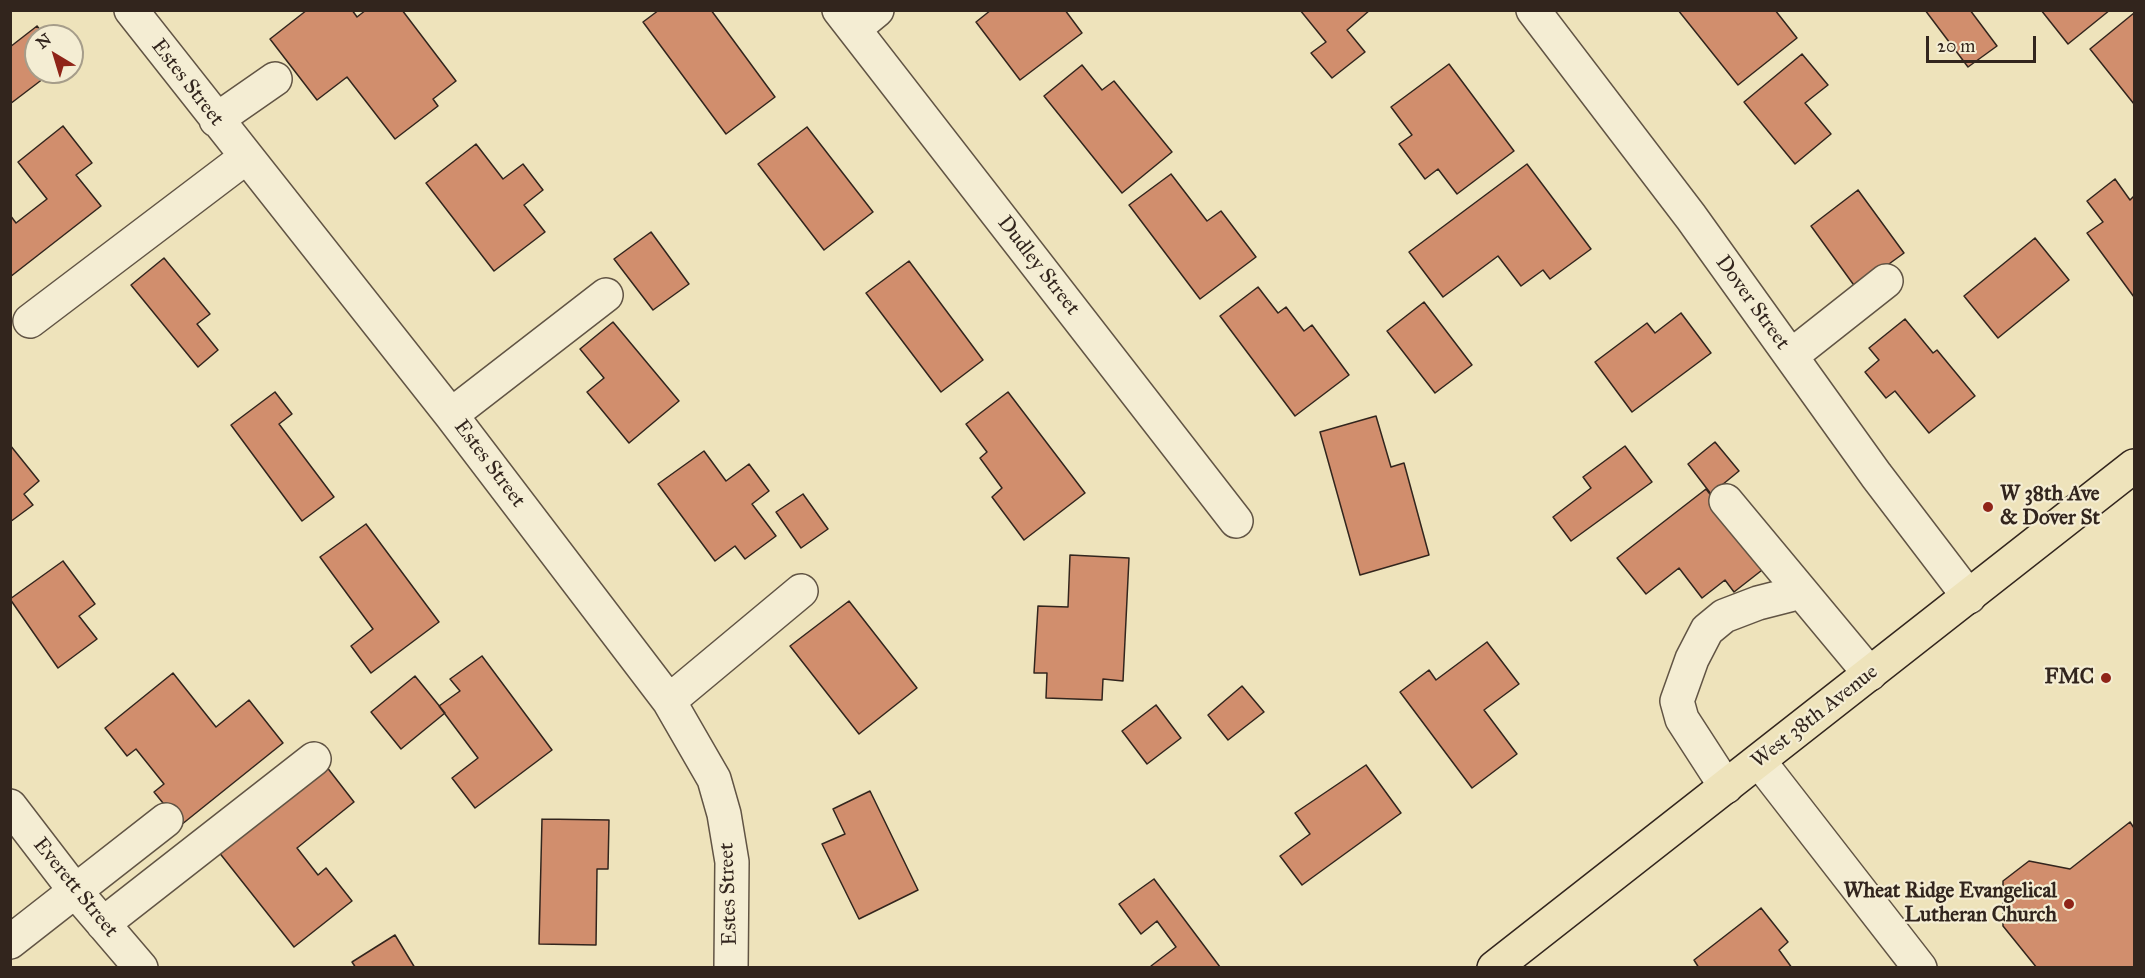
<!DOCTYPE html>
<html>
<head>
<meta charset="utf-8">
<style>
	body { margin:0 }
	#map { position:relative; width:2145px; height:978px; overflow:hidden; background:#eee3bb; font-family:"IM FELL Great Primer",serif }
	canvas { display:block }
	.frame { position:absolute; inset:0; border:12px solid #32251d; pointer-events:none }
	.north { position:absolute; left:24px; top:24px; width:60px; height:60px; box-sizing:border-box; background:#f4edd3; border:2px solid #a69d8a; border-radius:50%; rotate:322deg; font-size:16px; font-weight:700; line-height:24px; text-align:center; color:#32251d }
	.north::after { content:''; display:block; margin:auto; width:21px; height:27px; background:#8f2418; clip-path:polygon(50% 0,100% 100%,50% 72%,0 100%) }
	.scale { position:absolute; left:1926px; top:36px; width:110px; height:27px; box-sizing:border-box; border:3px solid #32251d; border-top:0; padding-left:8px; font-size:18px; line-height:21px; white-space:nowrap; color:#32251d; -webkit-text-stroke:4px #f4edd3; paint-order:stroke }
</style>
</head>
<body>
<div id="map">
<canvas width="2145" height="978"></canvas>
<div class="frame"></div>
<div class="north">N</div>
<div class="scale">20 m</div>
</div>
<script>
const c = document.querySelector('canvas').getContext('2d');
c.lineJoin = 'round';
function fill(path, color) { c.fillStyle = color; c.fill(path, 'evenodd'); }
const shape = rows => new Path2D(rows.map(r => 'M' + r).join(''));
function stroke(path, color, width, dash) { c.strokeStyle = color; c.lineWidth = width; c.lineCap = dash ? 'butt' : 'round'; c.setLineDash(dash || []); c.stroke(path); }
function drawText(font, color, halo, rows, align = 'center') {
  c.font = font + ' "IM FELL Great Primer",serif'; c.lineWidth = 4.5; c.setLineDash([]); c.textBaseline = 'middle'; c.strokeStyle = halo; c.fillStyle = color; for (const [text, x, y, turn = 0] of rows) {
    c.save(); c.translate(x, y); c.rotate((+turn || 0) * Math.PI / 180); c.textAlign = isNaN(turn) ? turn : align; if (halo) c.strokeText(text, 0, 0); c.fillText(text, 0, 0); c.restore();
  }
}
const building = shape([
	[307,10,352,10,357,17,366,10,402,10,456,81,433,99,438,106,395,139,347,77,317,100,270,39,307,10],
	[659,10,711,10,775,97,726,134,643,22,659,10],
	[991,10,1065,10,1082,33,1020,80,976,22,991,10],
	[1300,10,1370,10,1347,30,1365,52,1332,78,1311,53,1326,42,1300,10],
	[1678,10,1775,10,1797,38,1738,85,1678,10],
	[1925,10,1970,10,1997,46,1968,67,1925,10],
	[2041,10,2110,10,2068,44,2041,10],
	[2134,13,2134,104,2090,49,2134,13],
	[37,26,45,36,36,36,36,72,52,72,10,104,10,47,37,26],
	[1802,54,1828,85,1805,103,1831,134,1795,164,1744,102,1802,54],
	[1449,64,1514,151,1457,194,1438,169,1425,179,1399,144,1412,135,1391,107,1449,64],
	[1082,65,1102,90,1114,81,1172,152,1122,193,1044,96,1082,65],
	[63,126,92,163,76,175,101,206,10,277,10,215,16,223,47,199,18,162,63,126],
	[807,127,873,212,824,250,758,164,807,127],
	[476,144,503,179,523,164,543,190,524,205,545,232,494,271,426,183,476,144],
	[1527,164,1591,249,1550,279,1543,270,1521,286,1498,256,1443,297,1409,252,1527,164],
	[1171,174,1207,221,1221,211,1256,257,1200,299,1129,205,1171,174],
	[2115,179,2130,200,2134,196,2134,297,2087,233,2103,222,2087,201,2115,179],
	[1858,190,1904,253,1856,288,1811,226,1858,190],
	[651,232,689,284,653,310,614,259,651,232],
	[2035,238,2069,280,1998,338,1964,296,2035,238],
	[164,258,210,314,197,324,218,350,198,367,131,285,164,258],
	[909,261,983,360,941,392,866,293,909,261],
	[1258,287,1278,313,1286,307,1304,331,1312,325,1349,375,1295,416,1220,316,1258,287],
	[1424,302,1472,365,1435,393,1387,331,1424,302],
	[1681,313,1711,353,1632,412,1595,362,1647,323,1655,333,1681,313],
	[1905,319,1933,353,1937,350,1975,396,1929,433,1895,391,1886,398,1865,372,1879,360,1869,348,1905,319],
	[613,322,679,401,629,443,587,392,604,378,580,349,613,322],
	[275,392,292,414,279,424,334,497,302,521,231,425,275,392],
	[1008,392,1085,493,1024,540,992,497,1002,488,980,458,987,452,966,424,1008,392],
	[1376,416,1391,467,1404,463,1429,555,1360,575,1320,432,1376,416],
	[1715,442,1739,471,1711,494,1688,464,1715,442],
	[10,445,39,481,24,494,33,505,10,522,10,445],
	[1625,446,1652,482,1571,541,1553,517,1591,488,1583,477,1625,446],
	[704,451,726,481,749,464,769,491,752,504,776,536,745,559,735,546,715,561,658,484,704,451],
	[1706,489,1766,567,1734,592,1725,580,1702,598,1679,568,1646,594,1617,558,1706,489],
	[803,494,828,529,801,548,776,512,803,494],
	[366,524,439,622,371,673,351,646,373,629,320,557,366,524],
	[1070,555,1129,558,1123,681,1103,679,1102,700,1046,698,1047,673,1034,673,1038,606,1068,607,1070,555],
	[63,561,95,604,79,616,97,639,58,668,10,599,63,561],
	[849,601,917,688,859,734,790,646,849,601],
	[1487,642,1519,684,1484,710,1517,754,1472,788,1400,692,1429,670,1436,680,1487,642],
	[482,656,552,750,475,808,452,778,478,758,439,706,460,691,450,679,482,656],
	[173,673,216,727,249,700,283,743,181,825,154,792,164,784,136,749,127,756,105,728,173,673],
	[415,676,445,713,401,749,371,712,415,676],
	[1242,686,1264,712,1228,740,1208,715,1242,686],
	[1156,705,1181,738,1147,764,1122,731,1156,705],
	[1366,765,1401,813,1302,885,1280,856,1310,834,1295,813,1366,765],
	[326,766,354,802,297,848,318,875,326,868,352,901,294,947,218,851,326,766],
	[870,791,918,890,859,919,822,844,845,834,833,809,870,791],
	[542,819,609,820,608,869,597,869,596,945,539,944,542,819],
	[2130,822,2134,828,2134,968,2037,968,2003,926,2003,881,2029,861,2070,869,2130,822],
	[1154,879,1220,967,1152,968,1151,966,1176,947,1157,921,1141,934,1119,904,1154,879],
	[1761,908,1788,942,1779,950,1792,968,1699,968,1694,960,1761,908],
	[395,935,415,968,356,968,352,962,395,935]
]);
const minor = shape([
	[131,10,451,415,669,701,714,779,724,814,732,862,731,968],
	[839,10,1236,521],
	[1533,10,1691,217,1876,475,1969,597],
	[854,29,877,10],
	[216,120,275,79],
	[30,321,245,158],
	[1791,356,1886,281],
	[451,415,606,295],
	[1726,501,1870,674],
	[669,701,801,591],
	[1759,761,1920,968],
	[1726,787,1682,719,1677,701,1692,659,1707,630,1724,616,1758,603,1801,592],
	[10,806,76,892,141,968],
	[103,924,314,759],
	[10,942,166,820]
]);
const major = shape([
	[1494,968,2134,466]
]);
const markers = [
	[1988,507,6,"#8f2418"],
	[2106,678,6,"#8f2418"],
	[2069,904,6,"#8f2418"]
];
const streetNames = [
	["Estes Street",187,83,52],
	["Dudley Street",1038,266,52],
	["Dover Street",1752,303,54],
	["Estes Street",489,464,53],
	["West 38th Avenue",1815,717,-38],
	["Everett Street",75,888,51],
	["Estes Street",729,894,-92]
];
const poiNames = [
	["W 38th Ave",2000,495,"left"],
	["& Dover St",2000,519,"left"],
	["FMC",2094,678],
	["Wheat Ridge Evangelical",2057,892],
	["Lutheran Church",2057,916]
];
fill(building, '#d18e6d');
stroke(building, '#32251d', 1.5);
stroke(minor, '#615444', 36);
stroke(major, '#32251d', 36);
stroke(minor, '#f4edd3', 33);
stroke(major, '#eee3bb', 33);
for (const [x, y, r, color] of markers) { const dot = new Path2D(); dot.arc(x, y, r, 0, 2 * Math.PI); c.fillStyle = color; c.fill(dot); stroke(dot, '#f4edd3', 2); }
drawText('21px', '#32251d', '#f4edd3', streetNames);
drawText('bold 21px', '#32251d', '#f4edd3', poiNames, 'right');
</script>
</body>
</html>
